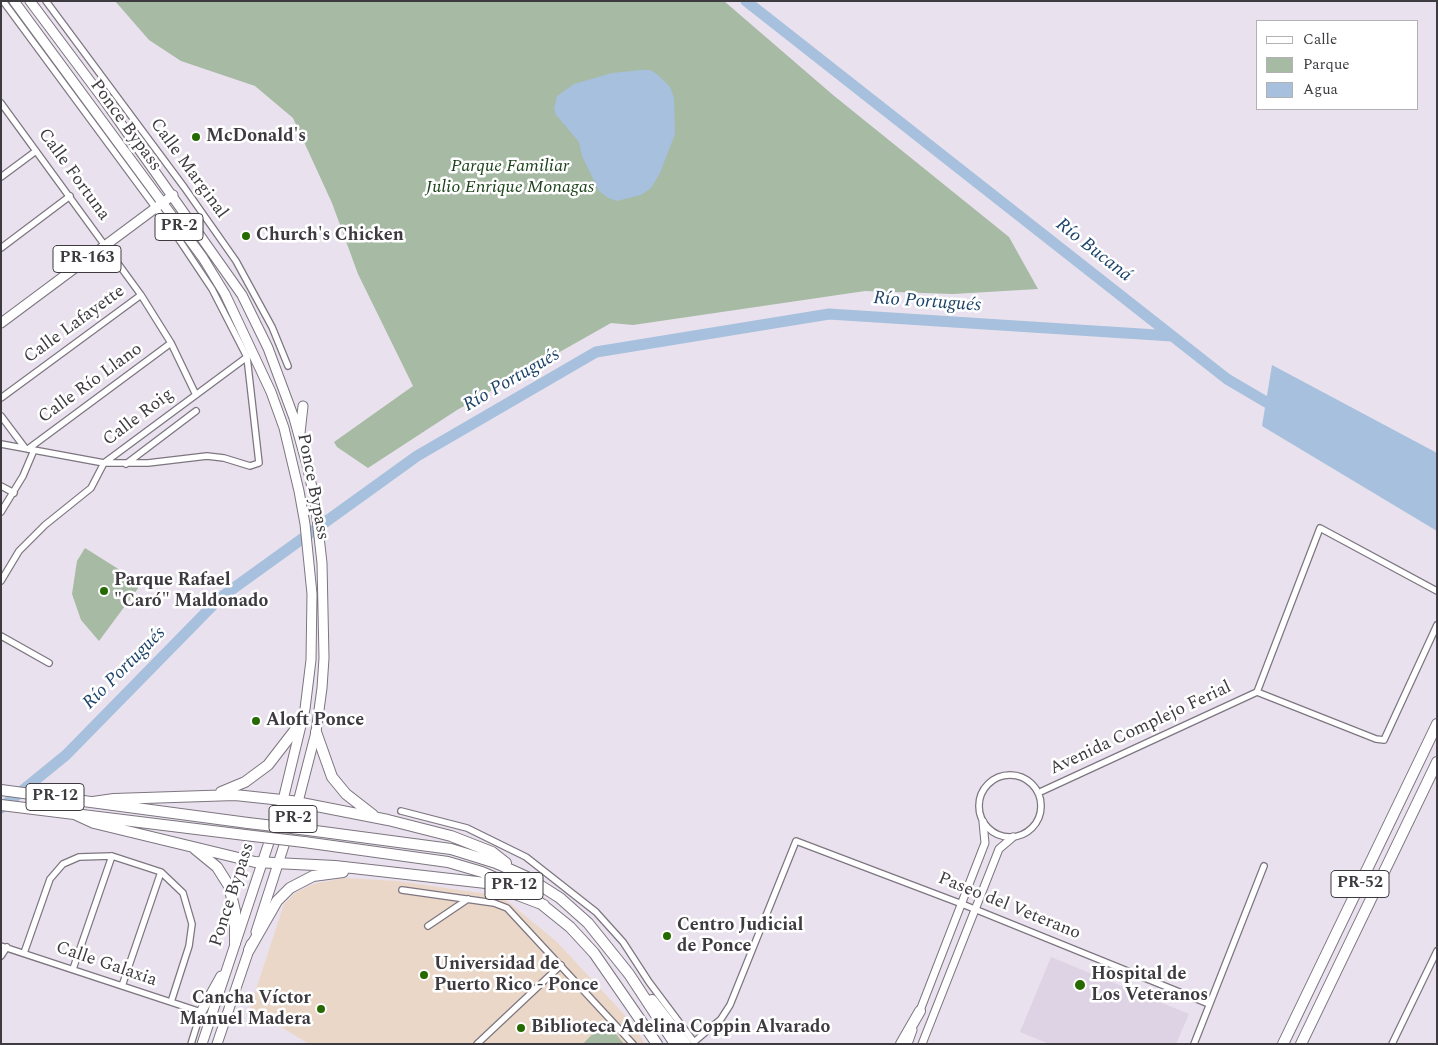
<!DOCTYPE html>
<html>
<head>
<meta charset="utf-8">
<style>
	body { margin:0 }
	#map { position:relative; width:1438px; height:1045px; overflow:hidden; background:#e9e1ed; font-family:Spectral,serif }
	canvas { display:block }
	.frame { position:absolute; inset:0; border:2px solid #3e3b40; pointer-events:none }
	.legend { position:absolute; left:1256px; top:20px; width:162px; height:90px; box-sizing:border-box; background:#fff; border:1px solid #b2b1b3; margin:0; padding:6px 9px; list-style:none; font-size:15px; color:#3e3b40 }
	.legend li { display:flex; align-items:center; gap:10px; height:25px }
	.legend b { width:25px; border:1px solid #b2b1b3 }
</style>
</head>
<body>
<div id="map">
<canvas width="1438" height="1045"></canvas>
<div class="frame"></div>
<ul class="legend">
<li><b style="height:6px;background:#fff"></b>Calle</li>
<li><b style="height:14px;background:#a6baa4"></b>Parque</li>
<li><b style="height:14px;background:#a6c0dd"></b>Agua</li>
</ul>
</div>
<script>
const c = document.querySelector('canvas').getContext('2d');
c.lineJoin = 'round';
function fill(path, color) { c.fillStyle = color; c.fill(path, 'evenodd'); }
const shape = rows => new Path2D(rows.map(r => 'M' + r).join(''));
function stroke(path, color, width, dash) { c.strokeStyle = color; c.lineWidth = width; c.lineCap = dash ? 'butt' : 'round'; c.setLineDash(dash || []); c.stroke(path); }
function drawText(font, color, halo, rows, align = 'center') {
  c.font = font + ' Spectral,serif'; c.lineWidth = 5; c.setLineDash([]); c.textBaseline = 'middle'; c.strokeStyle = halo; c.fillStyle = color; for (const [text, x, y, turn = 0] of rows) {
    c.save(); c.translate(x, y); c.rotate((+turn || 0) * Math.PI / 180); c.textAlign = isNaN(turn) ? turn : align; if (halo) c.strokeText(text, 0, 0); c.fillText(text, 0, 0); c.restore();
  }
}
const built = shape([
	[1051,957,1189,1014,1176,1044,1049,1044,1020,1032]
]);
const education = shape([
	[345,878,397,881,501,896,557,942,633,1024,645,1044,309,1044,250,1008,284,904,295,893,313,884]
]);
const green = shape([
	[115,1,724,1,833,95,1009,237,1038,289,953,294,865,291,633,325,611,323,457,410,368,468,337,447,334,442,413,386,358,274,332,203,293,118,255,86,181,61,149,40],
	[85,548,139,582,139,587,99,641,81,620,72,594,77,561],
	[610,1027,624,1044,583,1044,598,1028]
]);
const water = shape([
	[642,70,651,70,658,75,670,87,674,98,675,134,660,173,651,188,641,195,617,201,608,198,599,191,582,156,579,142,556,115,554,109,557,96,574,84,612,73],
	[1272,365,1437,453,1437,531,1262,426]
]);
const river = shape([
	[746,1,1227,379,1278,409],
	[1,808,66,755,220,598,417,456,596,352,829,314,1172,336]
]);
const minor = shape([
	[46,1,184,187,236,261,272,327,288,366],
	[1,103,141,295,171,343,196,395],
	[1,177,36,151],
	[1,248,70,196],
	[1,398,141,295],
	[1,416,25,448],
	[1,444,104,463,148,463,207,456,224,458,250,466,259,463,247,357,212,289,180,241,3,1],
	[28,449,171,343],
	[126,464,196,411],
	[1,486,14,493],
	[1,512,23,476,34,450],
	[1,581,19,551,45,525,91,488,104,463,247,357],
	[1,636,49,663],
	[1257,692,1320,528,1437,591],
	[1257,692,1376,739,1384,740,1437,625],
	'979 806a31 31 0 1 1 62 0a31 31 0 1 1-62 0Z',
	[1038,793,1257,692],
	[401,811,467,828,526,857,596,912,623,942,649,982,694,1042,721,1019,730,1005,796,841,962,904,1209,1004],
	[402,890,494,903,507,908,633,1044],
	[428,926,468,899],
	[1,946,201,1012,191,1044],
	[24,953,50,879,63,864,79,857,112,856,161,872,183,893,192,924,189,946,171,1002],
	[1,956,7,947],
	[73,969,112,856],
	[122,986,161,872],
	[477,1044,561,965],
	[1194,1044,1264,866],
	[1392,1044,1437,951]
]);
const tertiary = shape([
	[919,1013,985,843,983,822],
	[908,1044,913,1030],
	[922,1044,999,849,1013,837]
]);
const primary = shape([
	[1,323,173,195]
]);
const trunk = shape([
	[14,1,203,258,225,294,271,392,284,428,299,491,305,524,312,594,311,660,305,709,283,800,202,1044],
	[30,1,107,104,242,295,268,348,294,418,307,465,315,501,322,563,324,658,322,688,316,732,298,802,256,932],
	[300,433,303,406],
	[201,1012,221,976],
	[217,1044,251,944]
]);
const motorway = shape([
	[316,732,332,777,346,794,373,815],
	[1,790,248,823],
	[221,792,245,782,268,765,302,721],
	[93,802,114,799,235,795,291,801,388,820,451,836,492,852,506,863],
	[1,805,245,835],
	[70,812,94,823,255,862,335,866,486,883,544,905],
	[308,830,451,849,496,863,527,877,560,898,588,923,629,974,675,1044],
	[304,842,448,862,482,872,519,888],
	[195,849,217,867,229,886,235,911,235,943],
	[539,902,570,927,594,953,657,1044],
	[249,950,277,901,290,888,313,876,343,872],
	[652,1000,686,1044],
	[901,1044,920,1011],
	[1283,1044,1437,724],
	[1301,1044,1437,762]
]);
const motorwayBridge = shape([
	[248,823,308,830],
	[245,835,304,842]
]);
const markers = [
	[196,137,5,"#256900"],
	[246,236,5,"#256900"],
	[104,591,5,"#256900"],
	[256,721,5,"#256900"],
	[667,936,5,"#256900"],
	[424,975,5,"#256900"],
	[1080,985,6,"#256900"],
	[321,1009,5,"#256900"],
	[521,1028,5,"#256900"]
];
const shields = [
	[179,227,48],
	[87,259,68],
	[55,797,58],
	[293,819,48],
	[1360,884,58],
	[514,886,58]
];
const shieldNames = [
	["PR-2",179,227],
	["PR-163",87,259],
	["PR-12",55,797],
	["PR-2",293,819],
	["PR-52",1360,884],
	["PR-12",514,886]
];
const streetNames = [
	["Ponce Bypass",125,126,54],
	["Calle Marginal",188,169,54],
	["Calle Fortuna",73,175,54],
	["Calle Lafayette",75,325,-36],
	["Calle Río Llano",91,384,-36],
	["Calle Roig",139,418,-37],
	["Ponce Bypass",312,487,79],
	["Avenida Complejo Ferial",1141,729,-25],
	["Ponce Bypass",233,895,-72],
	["Paseo del Veterano",1009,907,22],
	["Calle Galaxia",106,965,19]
];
const poiNames = [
	["McDonald's",206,137],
	["Church's Chicken",256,236],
	["Parque Rafael",114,581],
	["\"Caró\" Maldonado",114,602],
	["Aloft Ponce",266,721],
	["Centro Judicial",677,926],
	["de Ponce",677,947],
	["Universidad de",434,965],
	["Puerto Rico - Ponce",434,986],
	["Hospital de",1091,975],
	["Los Veteranos",1091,996],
	["Cancha Víctor",311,999,"right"],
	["Manuel Madera",311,1020,"right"],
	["Biblioteca Adelina Coppin Alvarado",531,1028]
];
const parkNames = [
	["Parque Familiar",510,167],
	["Julio Enrique Monagas",510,188]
];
const waterNames = [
	["Río Bucaná",1093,251,38],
	["Río Portugués",927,303,4],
	["Río Portugués",512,381,-30],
	["Río Portugués",125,669,-45]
];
fill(built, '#ded3e4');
fill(education, '#ead7c7');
fill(green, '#a6baa4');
fill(water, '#a6c0dd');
stroke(river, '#a6c0dd', 11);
stroke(minor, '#7d7680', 8);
stroke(tertiary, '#7d7680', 9);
stroke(primary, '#7d7680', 11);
stroke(trunk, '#7d7680', 11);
stroke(motorway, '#7d7680', 12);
stroke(minor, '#fff', 5.5);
stroke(tertiary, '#fff', 7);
stroke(primary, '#fff', 9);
stroke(trunk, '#fff', 9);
stroke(motorway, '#fff', 10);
stroke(motorwayBridge, '#7d7680', 12, []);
stroke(motorwayBridge, '#fff', 10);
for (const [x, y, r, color] of markers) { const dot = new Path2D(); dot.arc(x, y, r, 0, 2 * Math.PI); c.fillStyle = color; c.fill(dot); stroke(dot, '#fff', 2); }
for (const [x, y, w] of shields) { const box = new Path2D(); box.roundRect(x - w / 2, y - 13.5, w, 27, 4); c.fillStyle = '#fff'; c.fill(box); stroke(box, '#3e3b40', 1); }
drawText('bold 16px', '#3e3b40', null, shieldNames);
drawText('18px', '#3e3b40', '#fff', streetNames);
drawText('bold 18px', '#3e3b40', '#fff', poiNames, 'left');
drawText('italic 18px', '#1c431b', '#fff', parkNames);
drawText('italic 19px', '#1c4369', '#fff', waterNames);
</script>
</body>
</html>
